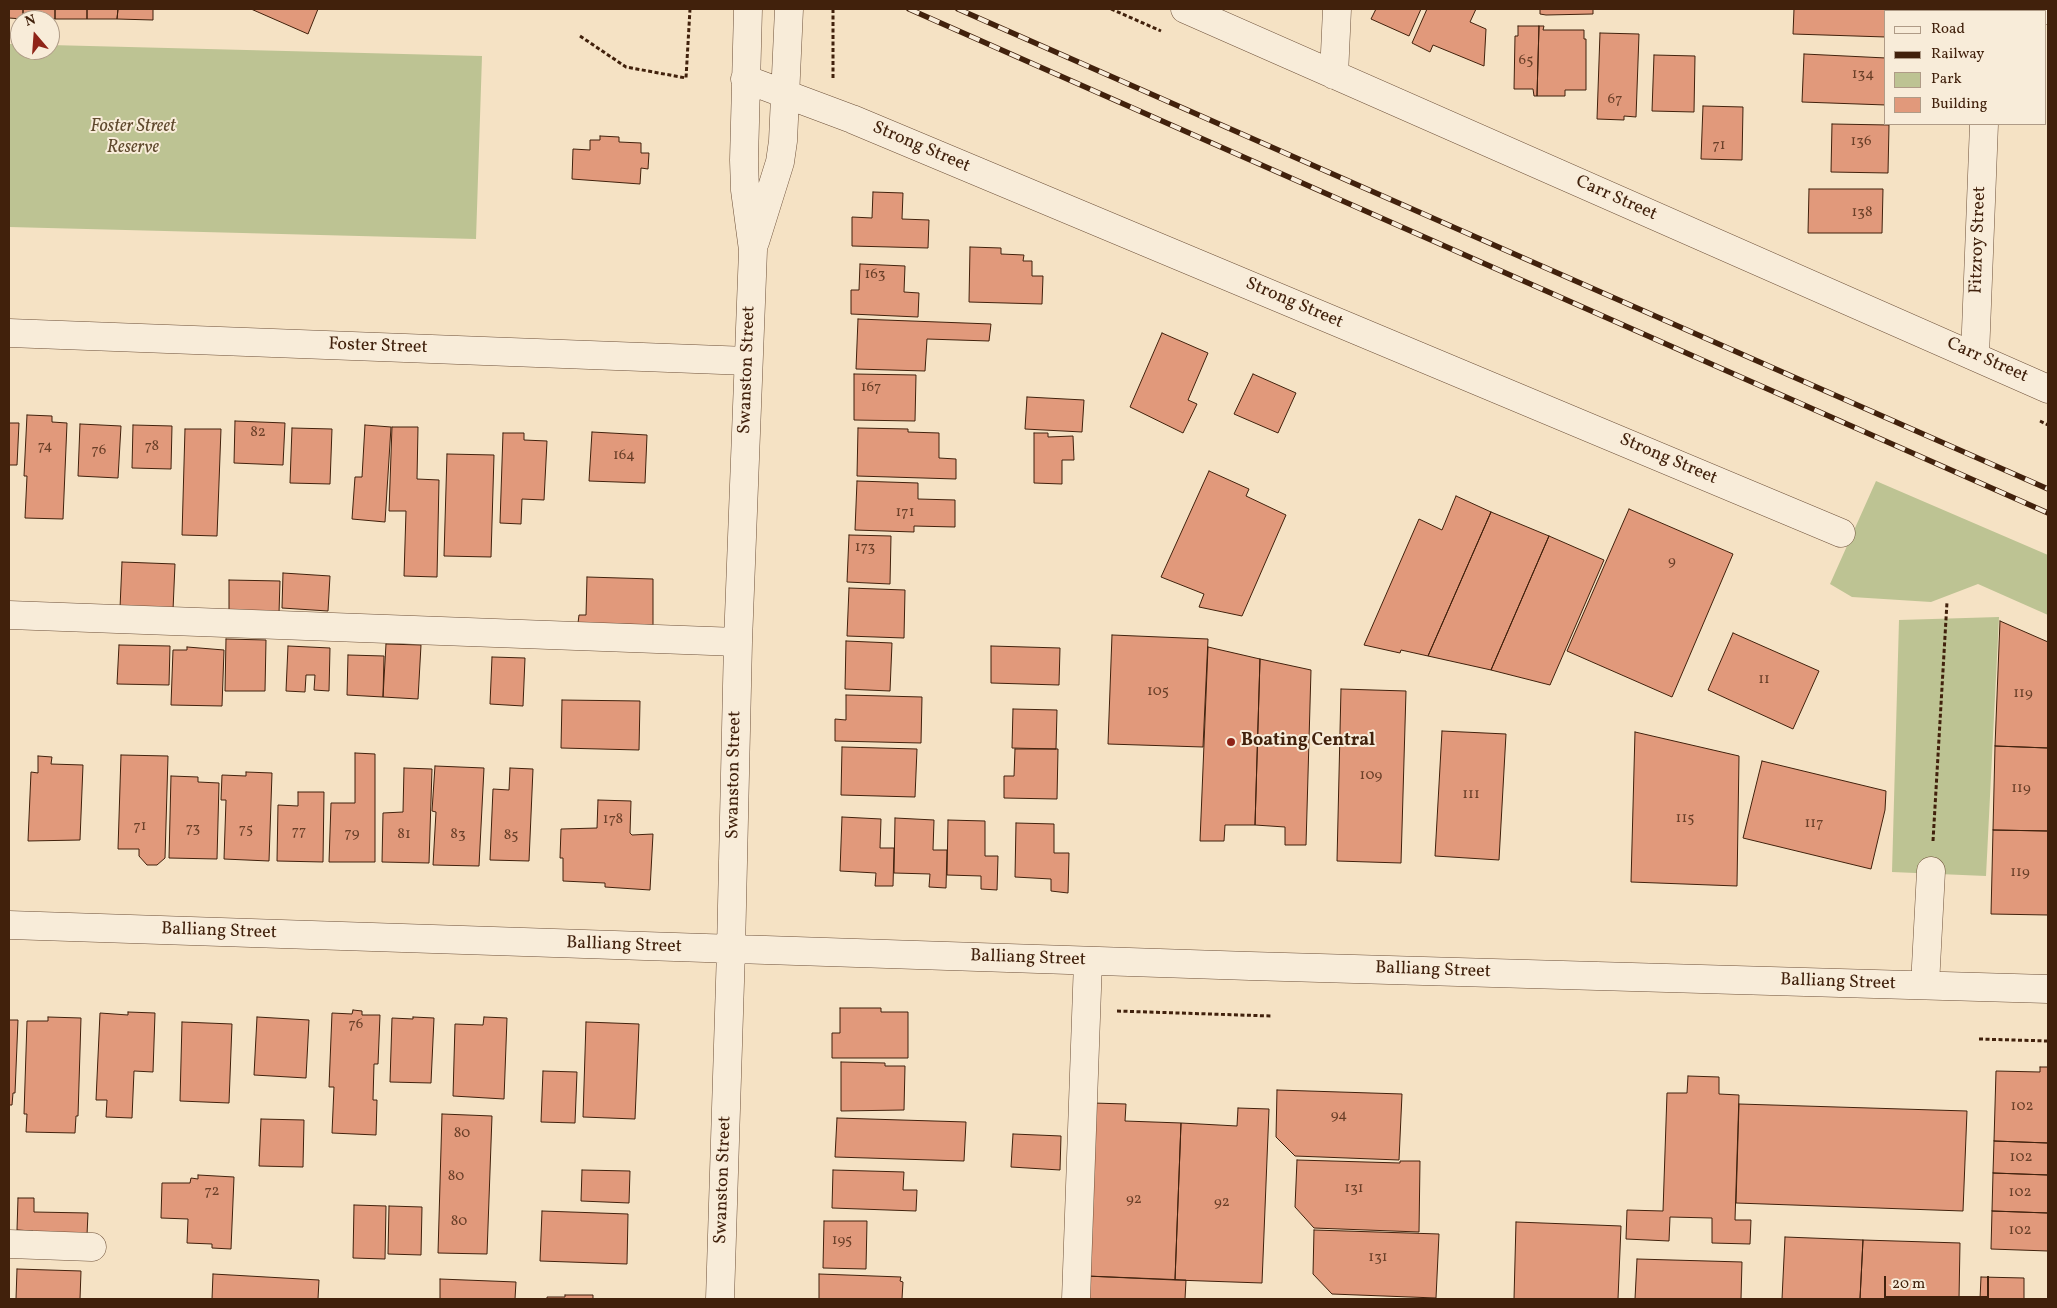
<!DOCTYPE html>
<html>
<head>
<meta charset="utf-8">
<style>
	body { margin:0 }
	#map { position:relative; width:2057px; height:1308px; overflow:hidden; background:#f5e2c4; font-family:Vollkorn,serif }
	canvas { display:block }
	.frame { position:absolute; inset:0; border:10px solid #41210c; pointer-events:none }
	.legend { position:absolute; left:1884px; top:10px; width:162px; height:115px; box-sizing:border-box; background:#f8ecd9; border:1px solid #af9b87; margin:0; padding:6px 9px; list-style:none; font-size:15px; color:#41210c }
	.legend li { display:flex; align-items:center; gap:10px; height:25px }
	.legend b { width:25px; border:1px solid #af9b87 }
	.north { position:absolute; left:10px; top:10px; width:50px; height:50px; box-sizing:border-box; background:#f8ecd9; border:1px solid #af9b87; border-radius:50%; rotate:342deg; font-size:14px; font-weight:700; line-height:20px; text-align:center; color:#41210c }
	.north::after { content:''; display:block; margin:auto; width:18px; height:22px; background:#8f2418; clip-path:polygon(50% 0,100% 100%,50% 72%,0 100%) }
	.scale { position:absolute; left:1884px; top:1276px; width:105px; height:22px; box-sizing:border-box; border:2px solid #41210c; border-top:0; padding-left:6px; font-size:15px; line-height:18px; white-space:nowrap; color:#41210c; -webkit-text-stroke:4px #f8ecd9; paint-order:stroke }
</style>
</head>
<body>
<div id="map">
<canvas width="2057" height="1308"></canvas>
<div class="frame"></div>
<ul class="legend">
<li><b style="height:6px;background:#f8ecd9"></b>Road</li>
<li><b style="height:6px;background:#41210c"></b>Railway</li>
<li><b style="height:14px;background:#bdc393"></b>Park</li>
<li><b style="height:14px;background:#e1997b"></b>Building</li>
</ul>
<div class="north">N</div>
<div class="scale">20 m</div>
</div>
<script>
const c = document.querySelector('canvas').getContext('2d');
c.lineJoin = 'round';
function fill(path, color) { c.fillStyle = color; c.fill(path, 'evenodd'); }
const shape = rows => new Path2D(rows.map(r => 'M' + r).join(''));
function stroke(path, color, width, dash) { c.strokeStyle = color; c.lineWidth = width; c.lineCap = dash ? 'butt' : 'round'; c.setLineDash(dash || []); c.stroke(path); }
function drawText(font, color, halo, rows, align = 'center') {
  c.font = font + ' Vollkorn,serif'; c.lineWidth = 4; c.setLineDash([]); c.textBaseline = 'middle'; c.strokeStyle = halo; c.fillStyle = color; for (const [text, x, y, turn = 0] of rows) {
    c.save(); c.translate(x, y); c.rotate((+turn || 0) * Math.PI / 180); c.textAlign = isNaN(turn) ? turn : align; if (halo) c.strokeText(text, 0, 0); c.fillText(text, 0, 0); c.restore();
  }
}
const green = shape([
	[9,44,20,44,20,50,50,50,50,45,482,56,476,239,9,227],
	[1876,481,2048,555,2048,615,1978,584,1931,602,1852,597,1830,584],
	[1999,617,1986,876,1892,872,1899,620]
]);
const building = shape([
	[9,9,23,9,23,19,9,18,9,9],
	[23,9,55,9,55,19,23,19,23,9],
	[55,9,87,9,87,19,55,19,55,9],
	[87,9,118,9,117,19,87,19,87,9],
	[118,9,153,9,153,20,117,19,118,9],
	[251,9,318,9,308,34,251,9],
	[1376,9,1421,9,1409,36,1371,19,1376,9],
	[1427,9,1476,9,1470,22,1486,29,1484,66,1433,45,1430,52,1412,43,1427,9],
	[1540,9,1593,9,1593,14,1546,15,1540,14,1540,9],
	[1794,9,1892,9,1892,11,1886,11,1886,37,1793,34,1794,9],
	[1518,26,1539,26,1537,96,1534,96,1533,89,1514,89,1515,36,1518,36,1518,26],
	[1539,26,1544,26,1543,30,1584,30,1584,39,1586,39,1586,90,1565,90,1565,96,1537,96,1539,26],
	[1600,33,1639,34,1636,117,1624,116,1624,120,1597,119,1600,33],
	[1804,54,1886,58,1886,105,1802,102,1804,54],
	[1654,55,1695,56,1694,112,1652,111,1654,55],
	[1703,106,1743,107,1742,160,1701,159,1703,106],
	[1832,124,1889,125,1888,173,1831,172,1832,124],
	[600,136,619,137,619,142,641,143,641,153,649,153,648,169,641,168,640,184,572,179,573,149,590,150,590,140,600,140,600,136],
	[1809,189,1883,189,1882,233,1808,233,1809,189],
	[873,192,903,193,902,219,929,220,928,248,852,246,852,217,872,218,873,192],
	[970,247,1001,248,1001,254,1024,255,1023,261,1032,261,1032,276,1043,276,1042,304,969,302,970,247],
	[860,264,905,266,904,292,919,293,918,317,851,314,851,290,859,290,860,264],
	[858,319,991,324,989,341,927,339,925,371,856,369,858,319],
	[1162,333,1208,353,1188,400,1197,404,1183,433,1130,407,1162,333],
	[854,374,916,375,915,421,854,420,854,374],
	[1253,374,1296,393,1278,433,1234,414,1253,374],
	[1027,397,1084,400,1082,432,1025,429,1027,397],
	[27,415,52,416,52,422,67,423,63,519,25,518,27,476,24,476,27,415],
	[235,421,285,423,283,465,234,463,235,421],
	[9,423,19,423,17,465,9,465,9,423],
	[80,424,121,426,118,478,78,476,80,424],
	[133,425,172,426,171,469,132,468,133,425],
	[365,425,391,427,385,522,352,519,355,477,362,477,365,425],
	[392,427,418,427,417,479,439,480,437,577,404,576,406,511,389,511,392,427],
	[292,428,332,429,330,484,290,483,292,428],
	[858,428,908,429,908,432,939,433,939,458,956,459,956,479,857,476,858,428],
	[185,429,221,429,217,536,182,535,185,429],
	[592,432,647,435,645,483,589,481,592,432],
	[503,433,524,433,524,440,547,441,544,500,522,499,521,524,500,523,503,433],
	[1034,433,1048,433,1048,437,1073,436,1074,460,1062,460,1062,484,1034,483,1034,433],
	[447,454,494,455,491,557,444,556,447,454],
	[1209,471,1249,489,1246,496,1286,515,1242,616,1199,607,1204,594,1161,577,1209,471],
	[857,481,918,483,918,499,955,500,955,527,914,526,914,532,855,530,857,481],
	[1456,496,1491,512,1428,656,1401,650,1400,653,1364,645,1419,519,1442,530,1456,496],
	[1629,509,1733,554,1672,697,1567,651,1629,509],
	[1491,512,1549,536,1491,670,1428,656,1491,512],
	[849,535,891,536,890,584,847,582,849,535],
	[1549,536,1604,560,1550,685,1491,670,1549,536],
	[122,562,175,564,173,610,120,608,122,562],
	[283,573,330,576,328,611,282,608,283,573],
	[587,577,653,579,653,625,578,623,579,615,586,615,587,577],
	[229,580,280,581,279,613,229,611,229,580],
	[849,588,905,590,904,638,847,636,849,588],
	[2000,621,2048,642,2048,748,1995,746,2000,621],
	[1733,633,1819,671,1793,729,1708,690,1733,633],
	[1112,635,1208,639,1203,747,1108,744,1112,635],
	[226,639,266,640,265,691,225,691,226,639],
	[846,641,892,643,890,691,845,689,846,641],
	[386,644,421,645,418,699,383,697,386,644],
	[119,645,170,646,169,685,117,684,119,645],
	[288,646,330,648,329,691,314,690,315,675,306,675,305,692,286,691,288,646],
	[991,646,1060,648,1059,685,991,683,991,646],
	[187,647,224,650,222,706,171,705,173,650,187,650,187,647],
	[1208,647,1260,659,1255,825,1225,825,1224,841,1200,841,1208,647],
	[348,655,384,656,383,697,347,695,348,655],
	[492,657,525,658,523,706,490,704,492,657],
	[1260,659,1311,670,1306,845,1285,845,1285,827,1255,825,1260,659],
	[1341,689,1406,691,1401,863,1337,861,1341,689],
	[846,695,922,697,921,743,835,741,835,719,846,720,846,695],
	[562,700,640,701,639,750,561,748,562,700],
	[1013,709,1057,710,1056,749,1012,748,1013,709],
	[1442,731,1506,734,1499,860,1435,856,1442,731],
	[1635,732,1739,756,1737,886,1631,882,1635,732],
	[1995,746,2048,748,2048,831,1993,830,1995,746],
	[842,747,917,749,915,797,841,795,842,747],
	[1015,749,1058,749,1057,799,1004,798,1004,776,1014,776,1015,749],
	[355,753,375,754,375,862,329,862,331,803,355,803,355,753],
	[121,755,168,756,165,858,157,865,147,865,139,856,139,849,118,849,121,755],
	[38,756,52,757,51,764,83,765,80,840,28,841,31,772,38,773,38,756],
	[1762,761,1886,791,1885,810,1871,869,1743,838,1762,761],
	[435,766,484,768,479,866,433,865,436,812,432,811,435,766],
	[404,768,432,769,429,863,382,862,383,813,403,812,404,768],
	[510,768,533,769,529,861,490,860,493,789,509,790,510,768],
	[246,772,272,773,269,861,224,859,226,800,221,800,222,775,246,776,246,772],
	[171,776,198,777,198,782,219,783,217,859,169,858,171,776],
	[298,792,324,792,323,862,277,861,278,805,298,806,298,792],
	[598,800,631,801,630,833,632,835,653,834,650,890,605,887,605,883,563,881,563,858,560,858,561,829,597,828,598,800],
	[842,817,881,819,880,848,894,848,893,886,875,886,876,873,840,871,842,817],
	[895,818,934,820,933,850,947,850,946,888,929,887,930,874,894,873,895,818],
	[948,820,985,821,985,856,998,856,997,890,981,889,981,876,947,875,948,820],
	[1016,823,1054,824,1054,853,1069,853,1068,893,1051,891,1051,879,1015,877,1016,823],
	[1993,830,2048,831,2048,915,1991,914,1993,830],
	[840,1008,881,1008,881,1012,908,1012,908,1058,832,1058,832,1033,840,1033,840,1008],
	[353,1010,362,1011,362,1015,380,1015,378,1064,374,1064,373,1100,377,1100,376,1135,332,1133,334,1087,329,1087,332,1013,352,1014,353,1010],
	[128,1012,155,1013,153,1072,134,1071,132,1118,106,1117,107,1100,96,1100,100,1013,128,1015,128,1012],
	[48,1017,81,1018,78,1116,76,1116,75,1133,26,1132,27,1114,24,1114,27,1021,48,1021,48,1017],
	[257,1017,309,1020,306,1078,254,1075,257,1017],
	[413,1017,434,1018,431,1083,390,1082,392,1018,413,1019,413,1017],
	[484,1017,507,1018,504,1099,453,1096,455,1024,483,1025,484,1017],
	[9,1020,18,1020,15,1093,13,1093,12,1105,9,1105,9,1020],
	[182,1022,232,1024,229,1103,180,1101,182,1022],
	[586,1022,639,1024,635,1119,583,1117,586,1022],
	[841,1062,885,1063,885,1066,905,1066,904,1110,841,1111,841,1062],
	[2040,1067,2048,1067,2048,1143,1994,1141,1996,1071,2040,1072,2040,1067],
	[543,1071,577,1072,575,1123,541,1122,543,1071],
	[1688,1076,1719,1077,1719,1094,1739,1095,1735,1220,1751,1220,1750,1244,1712,1243,1712,1218,1670,1217,1669,1241,1626,1239,1627,1210,1663,1211,1667,1093,1687,1093,1688,1076],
	[1277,1090,1402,1094,1399,1160,1295,1156,1276,1137,1277,1090],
	[1093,1103,1126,1104,1125,1121,1181,1123,1175,1280,1086,1276,1093,1103],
	[1739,1104,1967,1111,1963,1211,1736,1203,1739,1104],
	[1238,1108,1269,1109,1262,1283,1175,1280,1181,1123,1237,1126,1238,1108],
	[442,1114,492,1116,487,1254,438,1253,442,1114],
	[837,1118,966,1122,964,1161,835,1157,837,1118],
	[261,1119,304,1120,303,1167,259,1166,261,1119],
	[1013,1134,1061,1136,1060,1170,1011,1167,1013,1134],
	[1994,1141,2048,1143,2048,1175,1993,1173,1994,1141],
	[1297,1160,1400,1163,1400,1161,1420,1161,1419,1232,1314,1228,1295,1207,1297,1160],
	[582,1170,630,1171,629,1203,581,1201,582,1170],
	[833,1170,904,1172,903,1190,917,1190,916,1211,832,1208,833,1170],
	[1993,1173,2048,1175,2048,1213,1992,1211,1993,1173],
	[198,1175,234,1177,231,1249,212,1248,212,1244,187,1243,188,1219,161,1218,162,1183,190,1183,191,1178,198,1179,198,1175],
	[18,1198,34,1198,34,1212,88,1213,87,1235,33,1233,33,1231,17,1230,18,1198],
	[354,1205,386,1206,385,1259,353,1258,354,1205],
	[389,1206,422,1207,421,1255,388,1254,389,1206],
	[542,1211,628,1214,627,1264,540,1261,542,1211],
	[1992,1211,2048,1213,2048,1251,1991,1249,1992,1211],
	[824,1221,867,1221,866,1269,823,1268,824,1221],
	[1516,1222,1621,1226,1618,1299,1514,1299,1516,1222],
	[1314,1230,1439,1234,1436,1298,1332,1294,1313,1274,1314,1230],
	[1785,1237,1863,1240,1860,1299,1782,1299,1785,1237],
	[1863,1240,1960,1243,1959,1299,1860,1299,1863,1240],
	[1637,1259,1742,1262,1741,1299,1635,1299,1637,1259],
	[17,1269,81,1271,80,1299,16,1299,17,1269],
	[213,1274,319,1280,318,1299,212,1299,213,1274],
	[819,1274,901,1277,900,1281,903,1282,902,1299,819,1299,819,1274],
	[1086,1276,1186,1280,1185,1299,1085,1299,1086,1276],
	[1981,1277,2024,1278,2024,1299,1980,1299,1981,1277],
	[440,1279,516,1282,515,1299,440,1299,440,1279],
	[565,1295,593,1295,593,1299,547,1299,547,1297,565,1297,565,1295]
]);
const path = shape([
	[1111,9,1161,31],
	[580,36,626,67,686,78,690,9],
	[833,78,833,9],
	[2040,421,2048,425],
	[1933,841,1947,602],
	[1117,1011,1271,1016],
	[1979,1039,2048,1041]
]);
const minor = shape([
	[1185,9,2048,389],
	[1992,9,2048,10],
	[1334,75,1337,9],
	[745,79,852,119,1841,533],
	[755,242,780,162,783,141,789,9],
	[9,333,748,361],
	[1975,356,1984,124],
	[9,615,738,642],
	[9,925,1250,966,2048,989],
	[1925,985,1931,871],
	[9,1244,92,1247],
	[720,1299,731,950,738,642,753,250,745,190,744,160,748,9],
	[1076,1299,1088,961]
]);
const rail = shape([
	[909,9,2048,513],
	[958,9,2048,489]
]);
const markers = [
	[1231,742,5,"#8f2418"]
];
const numberNames = [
	["65",1526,61],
	["134",1863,75],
	["67",1615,100],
	["136",1861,142],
	["71",1719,146],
	["138",1862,213],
	["163",875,275],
	["167",871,388],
	["82",258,433],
	["74",45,447],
	["78",152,447],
	["76",99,451],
	["164",624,456],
	["171",905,513],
	["173",865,548],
	["9",1672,562],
	["11",1764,680],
	["105",1158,692],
	["119",2023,694],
	["109",1371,776],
	["119",2021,789],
	["111",1471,795],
	["115",1685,819],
	["178",613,820],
	["117",1814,824],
	["71",140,827],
	["73",193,829],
	["75",246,830],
	["77",299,832],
	["79",352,834],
	["81",404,835],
	["83",458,835],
	["85",511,836],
	["119",2020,873],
	["76",356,1025],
	["102",2022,1107],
	["94",1339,1116],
	["80",462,1134],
	["102",2021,1158],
	["80",456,1177],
	["131",1354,1189],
	["72",212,1192],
	["102",2020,1193],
	["92",1134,1200],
	["92",1222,1203],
	["80",459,1222],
	["102",2020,1231],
	["195",842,1241],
	["131",1378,1258]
];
const parkNames = [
	["Foster Street",133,128],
	["Reserve",133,149]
];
const streetNames = [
	["Strong Street",921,148,23],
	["Carr Street",1616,199,24],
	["Fitzroy Street",1979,240,-88],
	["Strong Street",1294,304,23],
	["Foster Street",378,347,2],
	["Carr Street",1987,361,24],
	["Swanston Street",748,370,-88],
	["Strong Street",1668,460,23],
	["Swanston Street",735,775,-89],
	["Balliang Street",219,932,2],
	["Balliang Street",624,946,2],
	["Balliang Street",1028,959,2],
	["Balliang Street",1433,971,2],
	["Balliang Street",1838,983,2],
	["Swanston Street",724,1180,-88]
];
const poiNames = [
	["Boating Central",1241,742]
];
fill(green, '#bdc393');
fill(building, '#e1997b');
stroke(building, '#41210c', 1);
stroke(minor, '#6e513a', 29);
stroke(path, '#41210c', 3, [4, 2.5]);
stroke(minor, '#f8ecd9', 28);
stroke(rail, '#41210c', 5.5);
stroke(rail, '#f8ecd9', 4, [11]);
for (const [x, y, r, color] of markers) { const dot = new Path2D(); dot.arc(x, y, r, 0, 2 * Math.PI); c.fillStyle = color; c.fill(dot); stroke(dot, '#f8ecd9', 2); }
drawText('15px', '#693f28', null, numberNames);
drawText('italic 18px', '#604a2e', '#f8ecd9', parkNames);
drawText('18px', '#41210c', '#f8ecd9', streetNames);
drawText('bold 18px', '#41210c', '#f8ecd9', poiNames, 'left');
</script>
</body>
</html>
